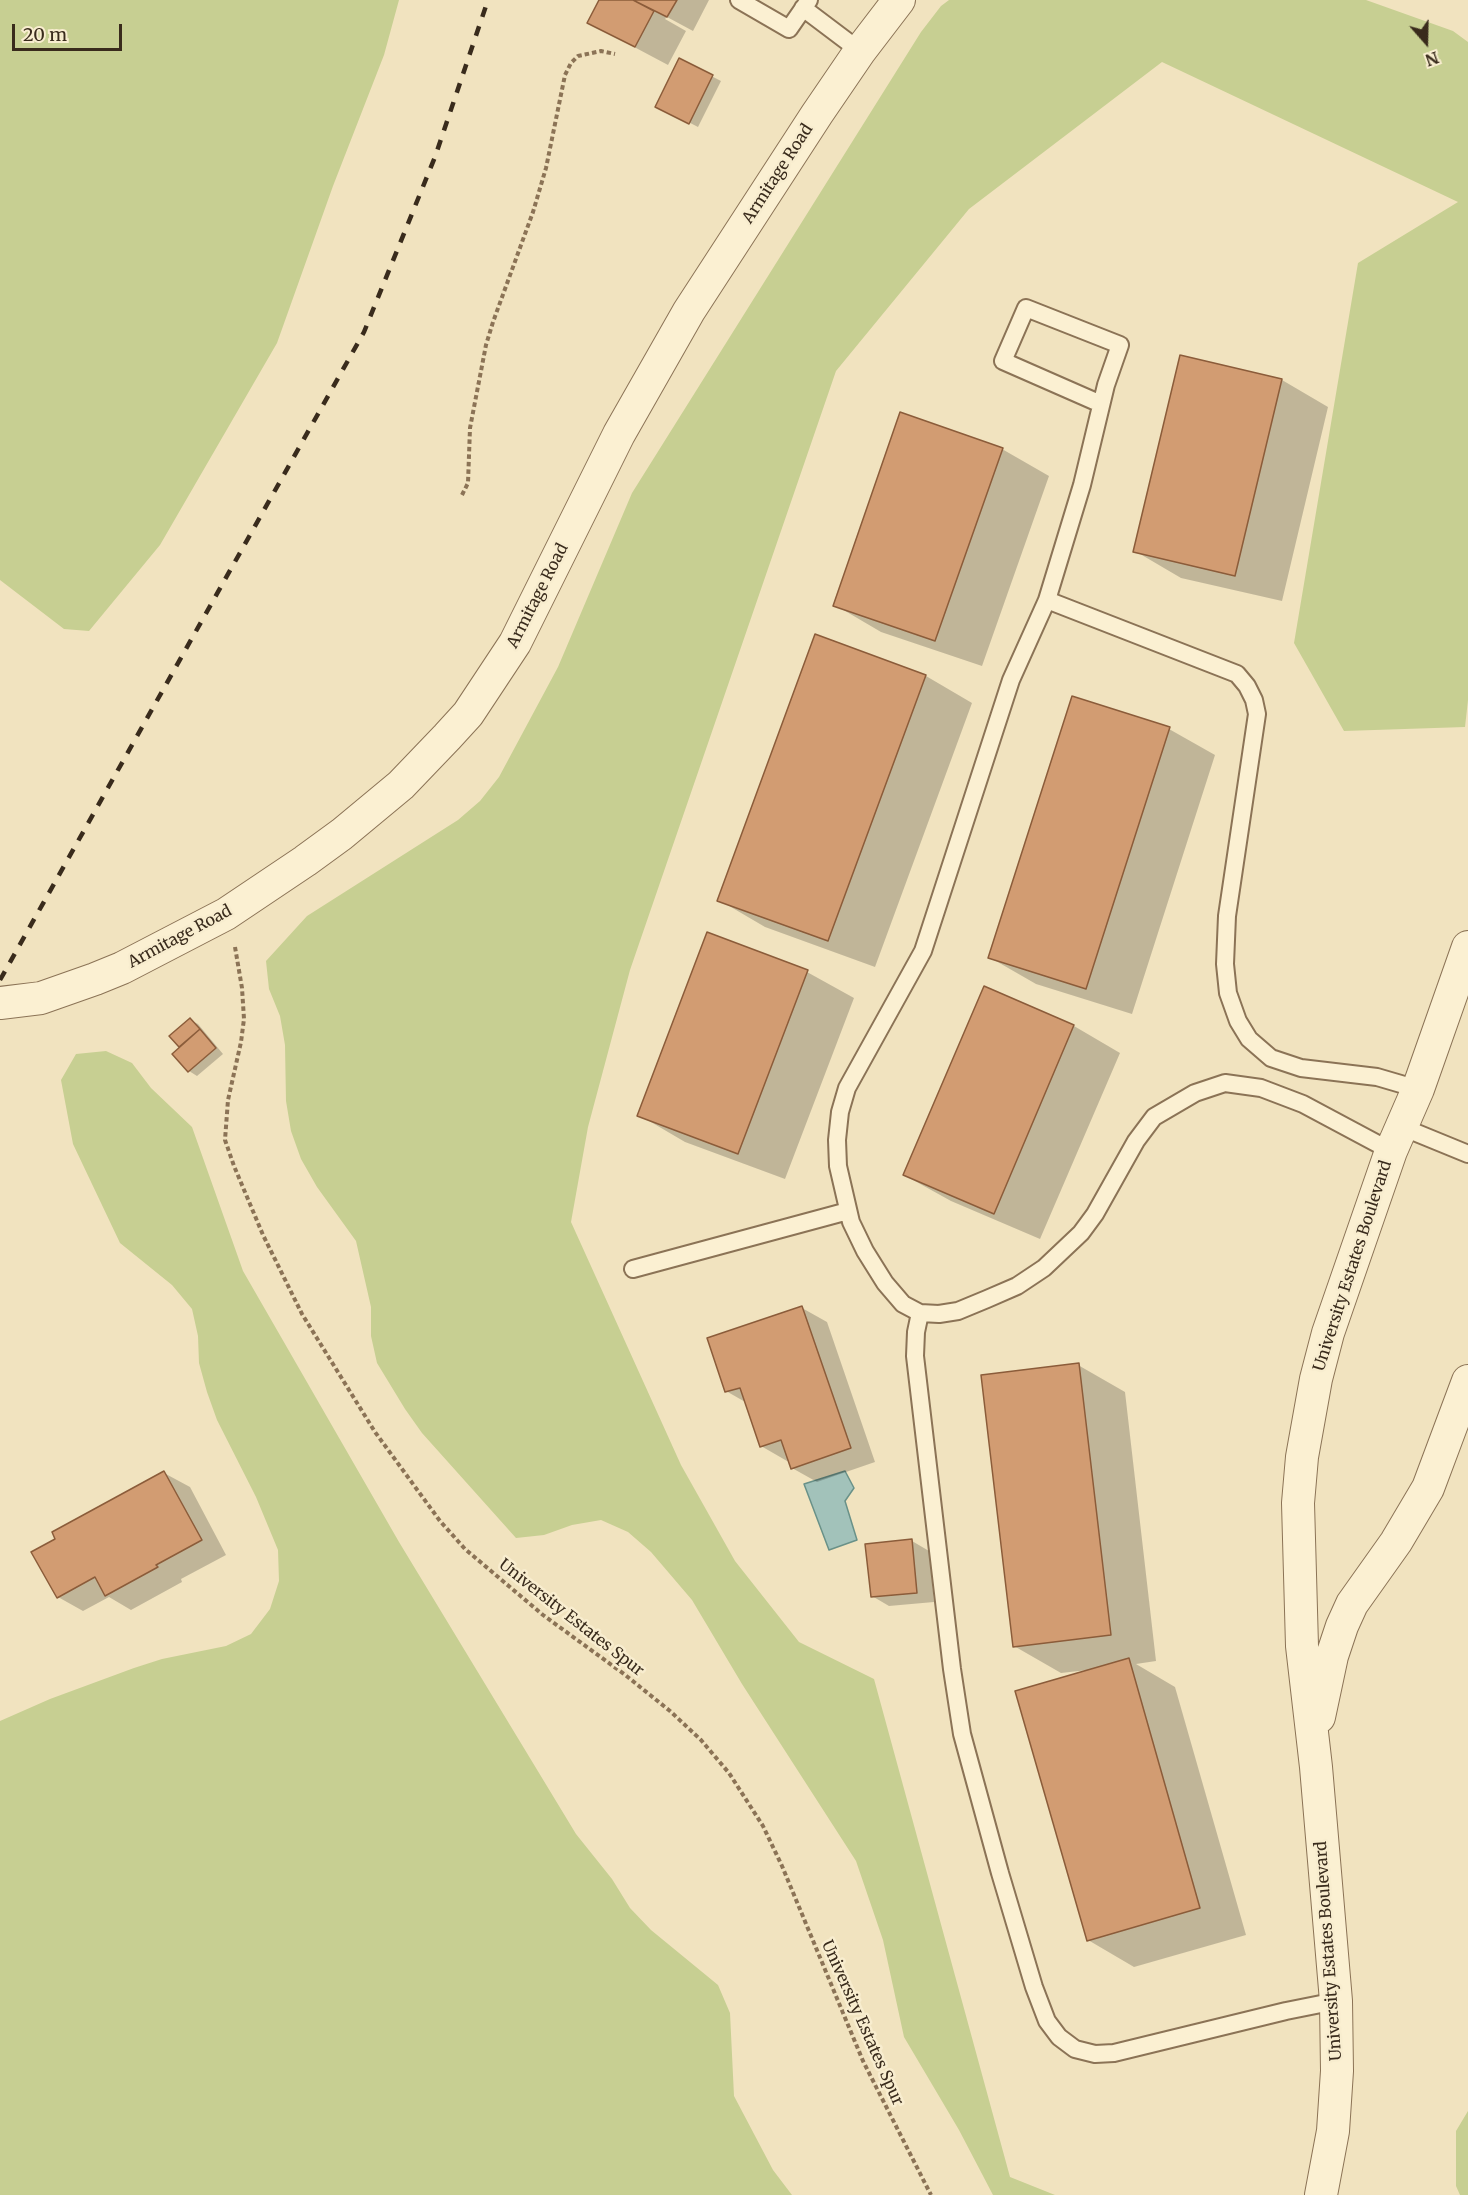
<!DOCTYPE html>
<html>
<head>
<meta charset="utf-8">
<style>
	body { margin:0 }
	#map { position:relative; width:1468px; height:2195px; overflow:hidden; background:#f1e3bf; font-family:Merriweather,serif }
	canvas { display:block }
	.north { position:absolute; left:1396px; top:12px; width:60px; height:60px; -webkit-text-stroke:4px #f8edcf; paint-order:stroke; rotate:160deg; font-size:16px; font-weight:700; line-height:24px; text-align:center; color:#392b1c }
	.north::after { content:''; display:block; margin:auto; width:21px; height:27px; background:#392b1c; clip-path:polygon(50% 0,100% 100%,50% 72%,0 100%) }
	.scale { position:absolute; left:12px; top:24px; width:110px; height:27px; box-sizing:border-box; border:3px solid #392b1c; border-top:0; padding-left:8px; font-size:18px; line-height:21px; white-space:nowrap; color:#392b1c; -webkit-text-stroke:4px #f8edcf; paint-order:stroke }
</style>
</head>
<body>
<div id="map">
<canvas width="1468" height="2195"></canvas>
<div class="north">N</div>
<div class="scale">20 m</div>
</div>
<script>
const c = document.querySelector('canvas').getContext('2d');
c.lineJoin = 'round';
function fill(path, color) { c.fillStyle = color; c.fill(path, 'evenodd'); }
const shape = rows => new Path2D(rows.map(r => 'M' + r).join(''));
function stroke(path, color, width, dash) { c.strokeStyle = color; c.lineWidth = width; c.lineCap = dash ? 'butt' : 'round'; c.setLineDash(dash || []); c.stroke(path); }
function drawText(font, color, halo, rows, align = 'center') {
  c.font = font + ' Merriweather,serif'; c.lineWidth = 5; c.setLineDash([]); c.textBaseline = 'middle'; c.strokeStyle = halo; c.fillStyle = color; for (const [text, x, y, turn = 0] of rows) {
    c.save(); c.translate(x, y); c.rotate((+turn || 0) * Math.PI / 180); c.textAlign = isNaN(turn) ? turn : align; if (halo) c.strokeText(text, 0, 0); c.fillText(text, 0, 0); c.restore();
  }
}
const green = shape([
	[0,0,399,0,384,55,333,186,277,343,160,545,89,631,64,629,0,580],
	[949,0,1366,0,1453,31,1468,42,1468,700,1465,727,1344,731,1294,643,1358,263,1458,202,1162,62,969,209,836,371,630,970,588,1127,571,1222,681,1465,735,1561,799,1642,874,1679,1010,2177,1055,2195,993,2195,959,2130,904,2037,883,1940,856,1861,742,1684,692,1600,651,1552,628,1532,601,1520,572,1525,544,1535,516,1538,422,1433,405,1409,377,1363,371,1336,371,1307,356,1241,317,1187,301,1159,291,1131,286,1101,285,1045,280,1016,269,989,266,961,307,916,458,820,480,801,499,777,558,667,632,493,921,32,941,6],
	[106,1051,132,1063,151,1088,192,1127,243,1271,399,1542,576,1834,612,1879,630,1908,651,1930,718,1985,730,2013,734,2096,773,2170,792,2195,0,2195,0,1721,50,1699,134,1668,162,1659,226,1646,251,1634,270,1609,279,1581,278,1550,256,1497,217,1420,207,1392,199,1363,198,1336,192,1309,172,1285,120,1243,73,1144,61,1080,76,1054],
	[1468,2111,1468,2195,1460,2195,1456,2186,1456,2131]
]);
const water = shape([
	[845,1471,854,1488,845,1501,857,1540,829,1550,804,1484,845,1471]
]);
const shadow = shape([
	[600,0,709,0,693,31,667,17,665,19,686,31,668,65,589,23],
	[680,60,721,81,698,127,665,110],
	[1282,380,1328,407,1282,601,1181,578,1135,551],
	[1002,449,1049,476,982,666,881,632,835,605],
	[926,676,972,703,875,967,765,927,719,900],
	[1169,729,1215,755,1132,1014,1036,984,989,957],
	[807,972,854,998,785,1179,685,1142,639,1115],
	[984,988,1074,1026,1120,1053,1040,1239,951,1201,904,1175],
	[190,1020,198,1024,223,1054,197,1076,189,1071,181,1047,171,1036],
	[802,1308,827,1322,875,1462,817,1482,792,1468,789,1460,787,1461,761,1446,747,1403,726,1391],
	[1078,1365,1125,1392,1156,1661,1136,1664,1175,1687,1246,1935,1134,1967,1088,1940,1088,1670,1061,1673,1014,1646],
	[164,1473,190,1487,226,1555,181,1579,182,1582,131,1610,109,1597,83,1611,58,1597],
	[912,1541,929,1551,934,1602,889,1606,872,1596]
]);
const building = shape([
	[599,0,633,0,654,11,635,47,587,23,599,0],
	[633,0,677,0,667,17,633,0],
	[679,58,713,75,689,124,655,107,679,58],
	[1180,355,1282,379,1235,576,1133,552,1180,355],
	[900,412,1003,448,935,641,833,606,900,412],
	[815,634,926,675,828,941,717,901,815,634],
	[1072,696,1170,727,1086,989,988,958,1072,696],
	[707,932,808,970,738,1154,637,1116,707,932],
	[984,986,1074,1025,994,1214,903,1175,984,986],
	[190,1018,200,1029,179,1047,169,1036,190,1018],
	[200,1029,216,1048,188,1072,172,1054,200,1029],
	[802,1306,851,1448,791,1469,781,1440,760,1447,740,1388,725,1392,707,1338,802,1306],
	[1079,1363,1111,1635,1013,1647,981,1375,1079,1363],
	[164,1471,202,1540,156,1565,158,1567,105,1596,95,1577,57,1598,31,1552,55,1539,52,1532,164,1471],
	[912,1539,917,1593,871,1597,865,1544,912,1539],
	[1129,1658,1200,1908,1087,1941,1015,1691,1129,1658]
]);
const path = shape([
	[462,495,468,483,470,428,486,345,493,322,533,212,546,168,565,75,571,63,578,56,601,51,615,54],
	[235,947,242,988,244,1019,241,1042,228,1100,225,1140,234,1166,263,1235,302,1314,375,1432,440,1521,465,1549,543,1615,624,1674,670,1711,701,1740,729,1773,763,1826,782,1866,863,2061,931,2195]
]);
const service = shape([
	[739,0,789,29,809,0],
	[803,8,860,51],
	[1101,404,1003,361,1026,308,1120,345,1106,385,1082,485,1047,600,1011,680,923,951,847,1088,840,1112,837,1140,838,1166,851,1222,865,1251,885,1283,903,1304,920,1313,939,1314,958,1311,987,1299,1017,1286,1044,1268,1081,1233,1095,1214,1136,1141,1154,1117,1195,1093,1225,1083,1261,1088,1303,1104,1391,1151],
	[1047,600,1237,674,1247,686,1254,700,1257,714,1227,916,1225,964,1228,993,1238,1021,1249,1039,1271,1058,1301,1068,1377,1077,1418,1089],
	[1402,1127,1468,1154],
	[633,1269,848,1211],
	[920,1313,916,1332,915,1356,952,1669,962,1734,1000,1873,1034,1987,1047,2021,1059,2037,1075,2049,1095,2054,1114,2053,1286,2011,1336,2001]
]);
const minor = shape([
	[0,1003,41,998,95,979,122,968,226,914,305,861,342,834,401,785,447,737,468,714,515,643,619,434,689,311,817,114,860,51,899,0],
	[1319,1717,1332,1656,1342,1626,1352,1604,1396,1542,1428,1488,1468,1381],
	[1321,2195,1333,2131,1337,2071,1336,2001,1316,1767,1302,1646,1298,1503,1302,1457,1316,1379,1328,1333,1391,1151,1418,1089,1468,947]
]);
const rail = shape([
	[0,980,364,332,435,157,488,0]
]);
const streetNames = [
	["Armitage Road",778,174,-57],
	["Armitage Road",538,596,-63],
	["Armitage Road",180,937,-28],
	["University Estates Boulevard",1353,1266,-72],
	["University Estates Spur",571,1618,38],
	["University Estates Boulevard",1329,1951,-94],
	["University Estates Spur",862,2023,66]
];
fill(green, '#c7cf92');
fill(water, '#a2c2ba');
stroke(water, '#699188', 1.5);
fill(shadow, '#0003');
fill(building, '#d29c72');
stroke(building, '#8b5c3a', 1.5);
stroke(service, '#8b7356', 20);
stroke(minor, '#8b7356', 34);
stroke(path, '#8b7356', 4, [4.5, 3]);
stroke(service, '#fbf0d2', 16);
stroke(minor, '#fbf0d2', 32);
stroke(rail, '#392b1c', 4.5, [10, 10]);
drawText('16px', '#392b1c', '#f8edcf', streetNames);
</script>
</body>
</html>
